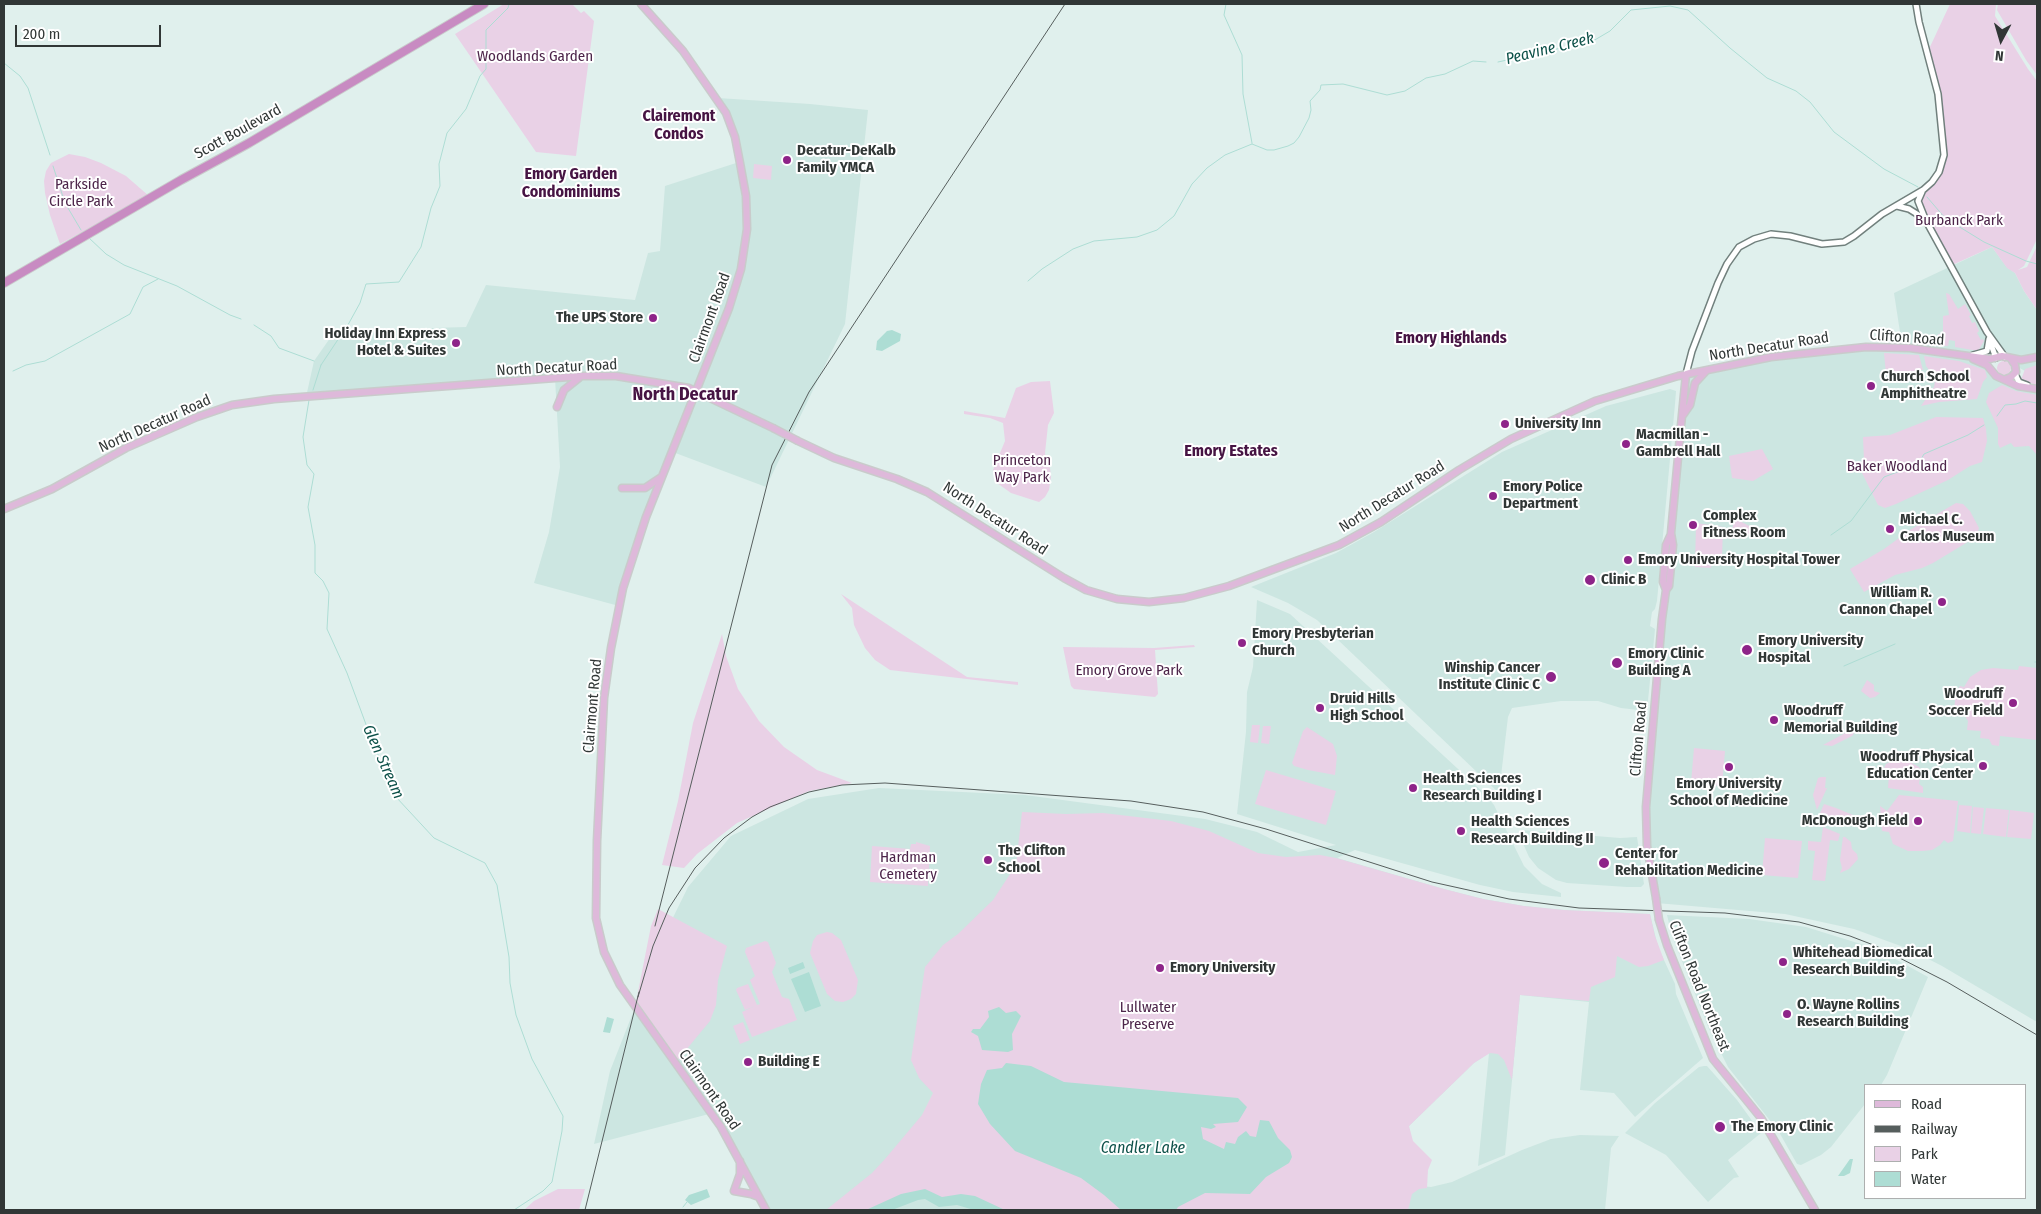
<!DOCTYPE html>
<html>
<head>
<meta charset="utf-8">
<style>
	body { margin:0 }
	#map { position:relative; width:2041px; height:1214px; overflow:hidden; background:#e0f0ed; font-family:"Fira Sans Condensed",sans-serif }
	canvas { display:block }
	.frame { position:absolute; inset:0; border:5px solid #313736; pointer-events:none }
	.legend { position:absolute; left:1864px; top:1084px; width:162px; height:115px; box-sizing:border-box; background:#fff; border:1px solid #adafaf; margin:0; padding:6px 9px; list-style:none; font-size:15px; color:#313736 }
	.legend li { display:flex; align-items:center; gap:10px; height:25px }
	.legend b { width:25px; border:1px solid #adafaf }
	.north { position:absolute; left:1976px; top:15px; width:50px; height:50px; -webkit-text-stroke:4px #fff; paint-order:stroke; rotate:186deg; font-size:14px; font-weight:700; line-height:20px; text-align:center; color:#313736 }
	.north::after { content:''; display:block; margin:auto; width:18px; height:22px; background:#313736; clip-path:polygon(50% 0,100% 100%,50% 72%,0 100%) }
	.scale { position:absolute; left:15px; top:25px; width:146px; height:22px; box-sizing:border-box; border:2px solid #313736; border-top:0; padding-left:6px; font-size:15px; line-height:18px; white-space:nowrap; color:#313736; -webkit-text-stroke:4px #fff; paint-order:stroke }
</style>
</head>
<body>
<div id="map">
<canvas width="2041" height="1214"></canvas>
<div class="frame"></div>
<ul class="legend">
<li><b style="height:6px;background:#deb9da"></b>Road</li>
<li><b style="height:6px;background:#565e5d"></b>Railway</li>
<li><b style="height:14px;background:#e9d1e6"></b>Park</li>
<li><b style="height:14px;background:#adddd4"></b>Water</li>
</ul>
<div class="north">N</div>
<div class="scale">200 m</div>
</div>
<script>
const c = document.querySelector('canvas').getContext('2d');
c.lineJoin = 'round';
function fill(path, color) { c.fillStyle = color; c.fill(path, 'evenodd'); }
const shape = rows => new Path2D(rows.map(r => 'M' + r).join(''));
function stroke(path, color, width, dash) { c.strokeStyle = color; c.lineWidth = width; c.lineCap = dash ? 'butt' : 'round'; c.setLineDash(dash || []); c.stroke(path); }
function drawText(font, color, halo, rows, align = 'center') {
  c.font = font + ' "Fira Sans Condensed",sans-serif'; c.lineWidth = 4; c.setLineDash([]); c.textBaseline = 'middle'; c.strokeStyle = halo; c.fillStyle = color; for (const [text, x, y, turn = 0] of rows) {
    c.save(); c.translate(x, y); c.rotate((+turn || 0) * Math.PI / 180); c.textAlign = isNaN(turn) ? turn : align; if (halo) c.strokeText(text, 0, 0); c.fillText(text, 0, 0); c.restore();
  }
}
const built = shape([
	[718,98,810,104,868,110,845,324,766,487,670,451,628,560,619,606,534,583,549,532,560,467,555,378,408,385,306,397,314,361,335,331,466,327,486,285,635,300,648,253,660,251,665,186,736,163,731,130],
	[1992,247,2007,267,2015,273,2024,291,2037,310,2037,381,2025,371,2001,358,1902,345,1894,293],
	[1866,347,1957,354,1985,363,1996,376,2037,389,2037,1022,1942,966,1909,949,1854,929,1785,914,1656,903,1646,822,1686,374,1743,362],
	[1670,389,1676,391,1675,404,1657,601,1655,609,1652,612,1650,626,1655,629,1647,711,1621,708,1598,701,1561,701,1512,708,1508,717,1499,793,1317,620,1288,603,1251,587,1336,553,1374,532,1502,452,1606,406],
	[1257,600,1290,614,1483,792,1494,805,1524,866,1542,884,1561,893,1561,897,1513,892,1480,885,1355,850,1337,858,1444,889,1483,899,1524,906,1564,910,1650,914,1658,947,1675,984,1676,994,1703,1058,1635,1117,1614,1093,1580,1090,1589,1002,1520,995,1505,1155,1478,1166,1489,1053,1474,1063,1409,1126,1402,1184,1431,1187,1452,1182,1522,1150,1551,1139,1580,1135,1619,1136,1611,1148,1605,1210,989,1210,927,1196,876,1210,766,1210,733,1147,709,1114,594,1144,610,1071,660,944,688,887,731,836,808,799,879,788,1025,795,1205,819,1257,832,1298,852,1336,845,1237,814,1246,732,1247,692,1253,667],
	[1522,830,1620,838,1637,837,1644,884,1641,887,1627,887,1567,883,1556,880,1538,868,1529,857,1521,839,1519,831],
	[1667,915,1749,919,1806,927,1864,945,1886,954,1928,977,1887,1075,1881,1085,1865,1085,1865,1104,1831,1147,1821,1155,1801,1165,1797,1164,1779,1132,1728,1067,1709,1029,1672,936],
	[1704,1066,1707,1066,1737,1100,1761,1133,1728,1160,1739,1177,1734,1178,1708,1202,1666,1155,1625,1133,1655,1103,1699,1067],
	[916,1197,960,1203,980,1210,882,1210]
]);
const green = shape([
	[504,4,572,4,581,13,584,11,594,21,576,156,536,152,455,34],
	[1950,4,1996,4,1995,16,2028,69,2037,81,2037,239,2024,266,2018,270,2027,267,2037,246,2037,310,2024,291,2015,273,2007,268,1992,247,1950,266,1921,204,1921,198,1936,176,1942,150,1940,102,1929,49],
	[1998,4,2037,4,2037,75,2026,60,1997,10],
	[69,154,85,157,101,163,126,176,149,196,60,244,50,215,45,193,44,181,46,171,51,163],
	[754,164,772,166,771,180,753,178],
	[1946,293,1949,294,1958,309,1965,304,1971,315,1969,316,1972,323,1975,322,1979,331,1977,333,1981,340,1983,339,1984,341,1978,351,1955,347,1955,341,1949,340,1948,346,1937,345,1938,334,1943,334,1943,316,1949,315],
	[1884,353,1919,355,1923,370,1886,374],
	[1924,356,1959,361,1985,370,1987,377,1983,382,1977,399,1939,402,1921,406,1934,387,1935,381,1932,374,1926,366],
	'1997 368a7 7 0 1 1 14 0a7 7 0 1 1-14 0Z',
	[2037,365,2037,385,2021,380,2025,369],
	[1050,381,1054,413,1048,425,1045,453,1047,464,1050,468,1051,477,1049,490,1045,497,1039,502,1011,493,997,483,993,470,1005,441,1003,423,990,418,964,414,964,411,1005,418,1016,388,1031,382],
	[2002,385,2016,391,2037,395,2037,455,2029,446,2014,447,2011,443,2000,448,1998,444,1998,428,1986,402,1989,393],
	[1936,417,1983,418,1986,429,1987,441,1982,462,1970,466,1948,480,1896,504,1885,508,1878,505,1862,473,1864,461,1863,437,1890,435],
	[1762,449,1773,469,1753,481,1732,478,1729,456],
	[1956,503,1963,504,1970,511,1979,528,1976,537,1933,563,1922,568,1895,575,1864,592,1850,569,1884,549,1910,530],
	[1734,518,1757,530,1758,536,1732,532],
	[1696,523,1723,527,1722,558,1712,557,1711,568,1695,567],
	[841,594,967,677,1018,682,1018,685,890,670,875,660,865,648,854,625,852,608],
	[722,634,726,656,738,689,759,721,784,747,817,770,852,783,809,791,737,823,697,854,684,868,662,865,678,801,693,723],
	[1194,645,1195,647,1155,650,1158,694,1155,697,1074,689,1071,686,1063,647,1154,648],
	[2019,666,2037,668,2037,740,2000,736,1999,746,1992,745,1989,739,1980,738,1981,731,1967,730,1968,721,1962,711,1954,710,1956,692,1960,686,1964,687,1970,677,1981,670,1993,668,2018,670],
	[1867,680,1874,685,1874,691,1880,693,1875,697,1870,698,1861,691],
	[1252,725,1260,725,1258,743,1250,742],
	[1263,726,1271,726,1269,744,1261,743],
	[1307,727,1333,744,1337,756,1335,775,1308,770,1294,766,1292,763,1303,731],
	[1849,731,1855,732,1852,736,1832,746,1823,745],
	[1694,748,1725,751,1722,786,1691,783],
	[1894,760,1908,761,1919,767,1921,770,1919,784,1923,787,1923,793,1888,788,1889,775,1884,768,1886,764],
	[1266,770,1336,791,1326,825,1255,804],
	[1821,777,1826,777,1825,788,1827,788,1817,810,1813,795,1818,778],
	[1899,795,1958,801,1953,841,1948,843,1944,840,1940,845,1932,850,1922,851,1908,851,1893,844,1889,832,1882,831,1880,806,1887,811],
	[1824,804,1836,808,1853,815,1852,818,1822,818,1820,813],
	[1959,805,1972,806,1970,833,1957,831],
	[1973,807,1984,808,1981,834,1971,833],
	[1986,808,2009,810,2006,837,1983,834],
	[2010,810,2034,813,2031,839,2007,837],
	[1022,812,1066,814,1103,813,1171,821,1209,831,1258,853,1286,857,1320,855,1336,858,1444,889,1483,899,1524,906,1564,910,1650,914,1655,936,1664,960,1648,966,1639,967,1617,956,1615,977,1591,987,1589,1001,1520,995,1512,1080,1504,1060,1498,1054,1490,1053,1474,1063,1409,1126,1413,1141,1432,1160,1428,1170,1427,1188,1419,1189,1412,1194,1408,1210,989,1210,927,1196,876,1210,826,1210,872,1173,885,1159,922,1115,933,1093,919,1078,911,1060,925,967,943,945,958,934,993,900,1016,865],
	[1823,827,1840,834,1838,841,1830,840,1825,881,1812,880,1815,851,1808,850,1808,841,1821,842],
	[1843,837,1845,837,1851,842,1852,849,1857,854,1858,859,1849,869,1840,873,1842,868,1840,860],
	[1765,838,1802,841,1798,878,1762,875],
	[916,842,930,846,928,886,870,882,872,846,910,849,911,844,916,844],
	[658,909,727,946,718,980,716,1005,710,1021,676,1062,635,1007,651,926],
	[827,932,832,933,841,940,858,980,856,994,851,999,843,1002,835,1001,827,994,810,953,813,941,817,935],
	[765,941,768,942,776,963,772,972,782,997,789,999,797,1020,752,1037,742,1012,755,1006,745,1010,736,990,737,988,748,984,757,1005,760,1004,750,980,755,976,745,952,746,948],
	[743,1022,750,1040,740,1044,733,1026],
	[558,1189,585,1189,579,1210,524,1210,534,1201]
]);
const water = shape([
	[892,330,901,334,900,341,882,351,876,350,877,341,887,331],
	[803,962,805,968,790,974,788,968],
	[809,972,821,1006,805,1012,791,979],
	[999,1007,1006,1013,1016,1011,1021,1016,1012,1034,1013,1050,1008,1052,982,1050,978,1036,971,1032,973,1029,980,1029,989,1017,988,1011],
	[607,1017,614,1019,610,1033,603,1032],
	[1006,1063,1031,1066,1064,1082,1238,1098,1247,1107,1238,1122,1213,1124,1216,1127,1211,1129,1201,1127,1203,1139,1224,1149,1226,1142,1235,1144,1238,1137,1246,1131,1250,1136,1256,1137,1260,1120,1269,1121,1278,1138,1290,1150,1292,1157,1289,1163,1266,1177,1250,1194,1205,1193,1178,1207,1176,1210,1121,1210,1104,1195,1081,1178,1015,1151,990,1124,978,1104,981,1084,987,1070,1002,1068],
	[1850,1159,1853,1159,1850,1173,1844,1176,1838,1176],
	[707,1189,710,1197,691,1205,685,1200,689,1195],
	[925,1189,942,1197,961,1194,975,1196,1005,1210,974,1210,957,1205,939,1207,925,1199,918,1200,892,1210,866,1210,901,1194]
]);
const stream = shape([
	[1226,4,1224,15,1242,55,1243,94,1252,143],
	[1498,62,1593,41,1610,31,1631,10,1670,6,1688,10,1730,48,1767,78,1796,91,1810,102,1834,132,1884,169,1918,187],
	[4,63,20,76,28,88,50,155],
	[1252,144,1267,150,1274,150,1288,146,1294,143,1299,137,1309,118,1311,110,1310,101,1320,90,1321,85,1343,84,1387,95,1405,91,1426,78,1445,74,1473,61,1486,62],
	[53,166,65,203,81,230],
	[1927,197,1945,218,1984,242,2026,261,2037,264],
	[88,237,106,254,124,265,177,286,230,315,241,319],
	[1028,281,1042,269,1073,249,1094,241,1137,237,1157,230,1174,216,1192,184,1207,168,1225,155,1252,144],
	[254,325,271,336,279,348,314,361],
	[321,365,349,323,360,303,366,284,399,282,421,247,431,208,440,186,439,164,447,133,466,109,480,76,486,69,486,30,508,8,509,4],
	[13,371,26,365,45,361,130,314,143,287,158,279],
	[313,390,321,365],
	[309,400,303,437,307,465,314,474,308,507,315,545,315,573,323,581,329,593,327,629,347,673,371,738,396,797,434,838,485,863,497,885,509,957,510,983,516,1015,532,1059,563,1116,562,1131,552,1182,543,1191,514,1210],
	[1997,416,2005,405,2016,404,2025,401,2037,403],
	[1831,535,1851,521,1884,477,1908,468,1920,461,1924,454,1968,435,1984,425],
	[1787,564,1801,554],
	[2035,662,2037,662],
	[1844,666,1895,644],
	[683,1207,687,1202]
]);
const minor = shape([
	[1922,192,1918,201,1924,216],
	[1897,206,1909,209,1925,219,1987,332,2005,357],
	[1990,342,1996,358],
	[1973,355,1987,351,1989,339],
	[1686,374,1692,351,1718,283,1727,264,1739,247,1754,239,1771,234,1790,236,1822,244,1844,242,1854,236,1882,214,1923,190,1932,182,1939,172,1944,155,1938,94,1919,22,1916,4],
	[2015,374,2019,382,2027,385]
]);
const major = shape([
	[641,4,683,51,726,113,735,137,740,163,746,196,747,229,741,269,729,308,646,517,623,588,611,648,604,698,597,841,596,918,604,952,620,985,721,1127,766,1210],
	[1973,359,1987,365,1996,376,2018,386,2037,389],
	[2006,379,2011,377,2016,372,2015,365,2011,359],
	[557,407,564,390,579,378],
	[1683,415,1690,405,1695,383,1707,370],
	[798,441,834,458,897,479,927,492,1064,578,1086,590,1117,599,1149,602,1184,598,1229,586,1339,545,1381,522,1459,470,1511,439,1595,401,1678,376,1771,357,1866,347,1910,348,1990,359,2002,356,2021,360,2037,357],
	[622,488,645,488,660,478],
	[4,509,52,489,126,448,197,417,232,405,274,399,582,376,616,376,689,388,773,428],
	[1666,590,1663,582,1666,545,1671,534],
	[1656,898,1647,846,1646,807,1662,619,1666,590,1669,586,1673,545,1671,533,1680,436,1686,374,1689,373],
	[1659,920,1667,945,1713,1059,1761,1118,1815,1210],
	[740,1161,740,1174,734,1191,751,1194,759,1197]
]);
const highway = shape([
	[4,283,181,180,249,143,484,4]
]);
const rail = shape([
	[655,926,772,465,809,392,1065,4],
	[638,997,653,946,669,908,695,868,724,838,752,817,770,807,809,792,842,785,885,783,1131,801,1203,812,1266,829,1432,882,1509,899,1579,908,1725,913,1799,922,1850,936,1876,946,1947,982,2037,1035],
	[585,1210,639,992]
]);
const majorBridge = shape([
	[773,428,798,441],
	[1656,898,1659,920]
]);
const markers = [
	[787,160,5,"#8e2489"],
	[653,318,5,"#8e2489"],
	[456,343,5,"#8e2489"],
	[1871,386,5,"#8e2489"],
	[1505,424,5,"#8e2489"],
	[1626,444,5,"#8e2489"],
	[1493,496,5,"#8e2489"],
	[1693,525,5,"#8e2489"],
	[1890,529,5,"#8e2489"],
	[1628,560,5,"#8e2489"],
	[1590,580,6,"#8e2489"],
	[1942,602,5,"#8e2489"],
	[1242,643,5,"#8e2489"],
	[1747,650,6,"#8e2489"],
	[1617,663,6,"#8e2489"],
	[1551,677,6,"#8e2489"],
	[2013,703,5,"#8e2489"],
	[1320,708,5,"#8e2489"],
	[1774,720,5,"#8e2489"],
	[1983,766,5,"#8e2489"],
	[1729,767,5,"#8e2489"],
	[1413,788,5,"#8e2489"],
	[1918,821,5,"#8e2489"],
	[1461,831,5,"#8e2489"],
	[988,860,5,"#8e2489"],
	[1604,863,6,"#8e2489"],
	[1783,962,5,"#8e2489"],
	[1160,968,5,"#8e2489"],
	[1787,1014,5,"#8e2489"],
	[748,1062,5,"#8e2489"],
	[1720,1127,6,"#8e2489"]
];
const parkNames = [
	["Woodlands Garden",535,57],
	["Parkside",81,185],
	["Circle Park",81,202],
	["Burbanck Park",1959,221],
	["Princeton",1022,461],
	["Way Park",1022,478],
	["Baker Woodland",1897,467],
	["Emory Grove Park",1129,671],
	["Hardman",908,858],
	["Cemetery",908,875],
	["Lullwater",1148,1008],
	["Preserve",1148,1025]
];
const streetNames = [
	["Scott Boulevard",238,132,-29],
	["Clairmont Road",710,318,-70],
	["Clifton Road",1907,338,4],
	["North Decatur Road",1769,347,-9],
	["North Decatur Road",557,368,-3],
	["North Decatur Road",155,424,-24],
	["North Decatur Road",1392,497,-32],
	["North Decatur Road",995,519,33],
	["Clairmont Road",593,706,-85],
	["Clifton Road",1639,739,-85],
	["Clifton Road Northeast",1699,986,68],
	["Clairmont Road",709,1090,55]
];
const poiNames = [
	["Decatur-DeKalb",797,151],
	["Family YMCA",797,168],
	["The UPS Store",643,318,"right"],
	["Holiday Inn Express",446,334,"right"],
	["Hotel & Suites",446,351,"right"],
	["Church School",1881,377],
	["Amphitheatre",1881,394],
	["University Inn",1515,424],
	["Macmillan -",1636,435],
	["Gambrell Hall",1636,452],
	["Emory Police",1503,487],
	["Department",1503,504],
	["Complex",1703,516],
	["Fitness Room",1703,533],
	["Michael C.",1900,520],
	["Carlos Museum",1900,537],
	["Emory University Hospital Tower",1638,560],
	["Clinic B",1601,580],
	["William R.",1932,593,"right"],
	["Cannon Chapel",1932,610,"right"],
	["Emory Presbyterian",1252,634],
	["Church",1252,651],
	["Emory University",1758,641],
	["Hospital",1758,658],
	["Emory Clinic",1628,654],
	["Building A",1628,671],
	["Winship Cancer",1540,668,"right"],
	["Institute Clinic C",1540,685,"right"],
	["Woodruff",2003,694,"right"],
	["Soccer Field",2003,711,"right"],
	["Druid Hills",1330,699],
	["High School",1330,716],
	["Woodruff",1784,711],
	["Memorial Building",1784,728],
	["Woodruff Physical",1973,757,"right"],
	["Education Center",1973,774,"right"],
	["Health Sciences",1423,779],
	["Research Building I",1423,796],
	["Emory University",1729,784,"center"],
	["School of Medicine",1729,801,"center"],
	["McDonough Field",1908,821,"right"],
	["Health Sciences",1471,822],
	["Research Building II",1471,839],
	["The Clifton",998,851],
	["School",998,868],
	["Center for",1615,854],
	["Rehabilitation Medicine",1615,871],
	["Whitehead Biomedical",1793,953],
	["Research Building",1793,970],
	["Emory University",1170,968],
	["O. Wayne Rollins",1797,1005],
	["Research Building",1797,1022],
	["Building E",758,1062],
	["The Emory Clinic",1731,1127]
];
const waterNames = [
	["Peavine Creek",1550,49,-14],
	["Glen Stream",383,762,66],
	["Candler Lake",1143,1149]
];
const neighbourhoodNames = [
	["Clairemont",679,117],
	["Condos",679,135],
	["Emory Garden",571,175],
	["Condominiums",571,193],
	["Emory Highlands",1451,339],
	["Emory Estates",1231,452]
];
const quarterNames = [
	["North Decatur",685,395]
];
fill(built, '#cce6e1');
fill(green, '#e9d1e6');
fill(water, '#adddd4');
stroke(stream, '#adddd4', 1);
stroke(minor, '#71807d', 8);
stroke(major, '#c9cbcb', 9);
stroke(highway, '#c9cbcb', 10);
stroke(minor, '#fff', 5);
stroke(major, '#deb9da', 6);
stroke(highway, '#c88bc2', 8);
stroke(rail, '#565e5d', 1);
stroke(majorBridge, '#c9cbcb', 9, []);
stroke(majorBridge, '#deb9da', 6);
for (const [x, y, r, color] of markers) { const dot = new Path2D(); dot.arc(x, y, r, 0, 2 * Math.PI); c.fillStyle = color; c.fill(dot); stroke(dot, '#fff', 2); }
drawText('15px', '#4d254a', '#fff', parkNames);
drawText('15px', '#313736', '#fff', streetNames);
drawText('bold 15px', '#313736', '#fff', poiNames, 'left');
drawText('italic 16px', '#0d5149', '#fff', waterNames);
drawText('bold 16px', '#461443', '#fff', neighbourhoodNames);
drawText('bold 18px', '#461443', '#fff', quarterNames);
</script>
</body>
</html>
